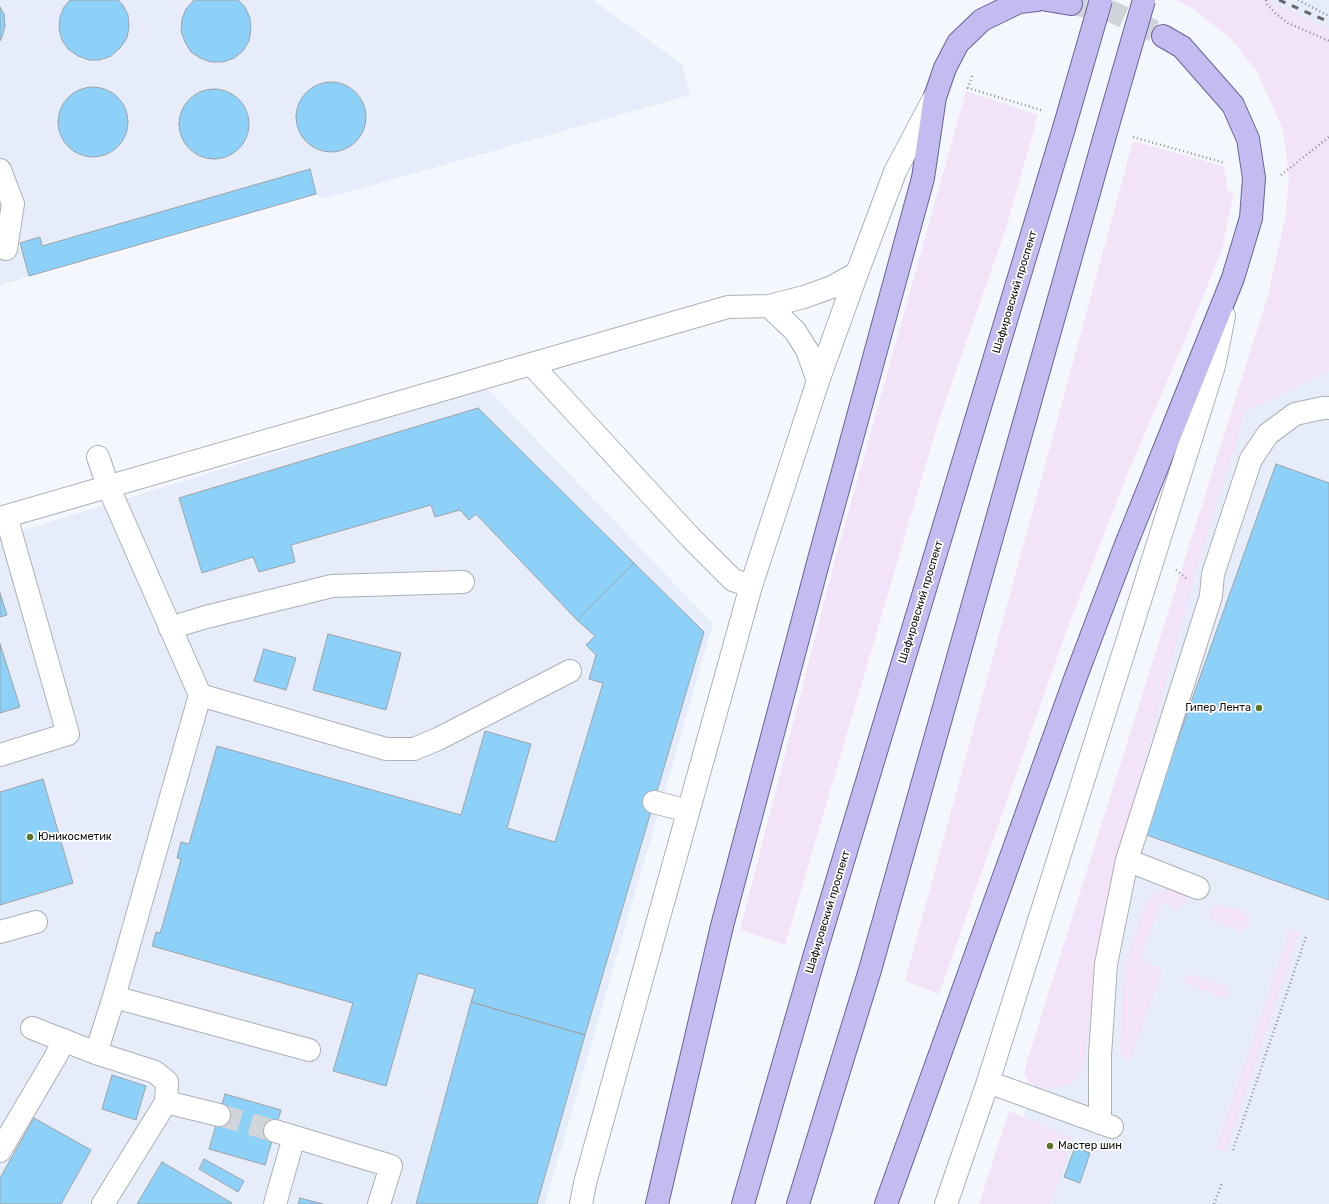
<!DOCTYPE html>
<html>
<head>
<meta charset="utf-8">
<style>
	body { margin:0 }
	canvas { display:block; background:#f4f8fe }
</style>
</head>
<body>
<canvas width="1329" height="1204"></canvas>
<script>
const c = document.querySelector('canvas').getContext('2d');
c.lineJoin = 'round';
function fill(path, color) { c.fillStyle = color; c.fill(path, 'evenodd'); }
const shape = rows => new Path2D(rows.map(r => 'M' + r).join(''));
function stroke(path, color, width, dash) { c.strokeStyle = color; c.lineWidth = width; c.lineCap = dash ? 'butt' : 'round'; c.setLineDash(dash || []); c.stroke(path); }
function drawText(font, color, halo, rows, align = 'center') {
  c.font = font + ' Rubik,sans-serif'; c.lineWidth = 3.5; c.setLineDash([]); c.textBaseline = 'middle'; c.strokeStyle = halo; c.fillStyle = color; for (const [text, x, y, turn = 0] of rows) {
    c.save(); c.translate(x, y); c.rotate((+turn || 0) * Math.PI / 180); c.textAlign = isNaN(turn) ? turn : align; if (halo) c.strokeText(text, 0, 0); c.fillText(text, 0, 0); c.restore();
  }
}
const built = shape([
	[0,0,593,0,682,64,690,95,324,199,316,194,0,285],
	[1228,0,1329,0,1329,55],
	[1329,371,1329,1204,996,1204,1246,411],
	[487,388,713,624,545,1204,0,1204,0,537]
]);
const green = shape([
	[1175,0,1266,0,1283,7,1329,30,1329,371,1246,411,1197,568,1125,831,1098,952,1083,1071,1071,1084,1049,1089,1029,1083,1024,1073,1028,1058,1268,295,1286,213,1289,178,1283,130,1257,72,1231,39,1192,8],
	[966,91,1038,115,1006,228,938,423,785,945,740,930,833,567],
	[1133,141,1224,166,1228,191,1234,191,1222,250,1193,321,1127,475,1066,632,939,994,905,981],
	[1171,887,1182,892,1186,898,1184,904,1177,908,1161,903,1140,961,1163,969,1132,1056,1129,1060,1124,1059,1120,1052,1124,964,1145,904,1153,895],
	[1222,905,1240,909,1250,917,1249,926,1241,931,1212,920,1209,913,1214,906],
	[1290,928,1300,932,1226,1152,1216,1148],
	[1190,974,1225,986,1229,991,1229,995,1223,998,1187,984,1184,981,1185,976],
	[1009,1111,1073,1138,1050,1204,979,1204]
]);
const building = shape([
	[70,0,118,0,123,5,128,15,129,27,127,38,120,48,111,56,100,60,89,60,78,56,68,49,62,40,59,29,60,17,64,7,70,0],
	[194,0,238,0,245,7,250,18,251,29,249,41,243,51,234,58,223,62,211,62,200,58,191,52,185,42,181,31,182,19,186,9,194,0],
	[0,7,4,14,5,26,2,37,0,41,0,7],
	'296 117a35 35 0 1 1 70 0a35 35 0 1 1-70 0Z',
	'58 122a35 35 0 1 1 70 0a35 35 0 1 1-70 0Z',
	'179 124a35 35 0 1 1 70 0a35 35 0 1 1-70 0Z',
	[310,169,316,194,29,276,20,243,40,237,42,246,310,169],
	[478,408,634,563,577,620,476,514,469,520,460,510,435,517,431,505,291,545,295,562,259,572,253,557,202,573,179,498,478,408],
	[1276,464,1329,483,1329,900,1144,834,1276,464],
	[634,563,704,632,585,1035,471,1002,475,989,418,973,386,1086,333,1071,353,1003,152,946,156,932,160,933,162,927,181,859,177,858,181,842,189,844,217,746,461,815,485,731,531,744,507,828,555,842,603,683,589,679,596,655,586,645,595,636,577,620,634,563],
	[0,593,7,615,0,617,0,593],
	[328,634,401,653,386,710,313,690,328,634],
	[0,644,20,707,0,713,0,644],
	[264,649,296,658,286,690,254,681,264,649],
	[43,779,73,883,0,905,0,792,43,779],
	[471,1002,585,1035,537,1204,416,1204,471,1002],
	[112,1075,146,1086,136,1120,102,1109,112,1075],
	[225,1094,281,1110,265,1165,209,1149,225,1094],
	[34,1118,91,1150,61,1204,0,1204,0,1178,34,1118],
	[1075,1147,1090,1153,1080,1183,1064,1177,1075,1147],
	[204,1159,244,1181,238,1192,199,1169,204,1159],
	[162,1162,232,1203,231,1204,137,1204,162,1162],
	[300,1198,323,1204,298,1204,300,1198]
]);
const minorTunnel = shape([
	[219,1115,275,1131]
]);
const majorTunnel = shape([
	[1071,4,1110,11,1150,29,1163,36]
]);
const path = shape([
	[1266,0,1267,4,1275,13,1288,23,1329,41],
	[1298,0,1329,16],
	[972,76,968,88,1041,110],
	[1133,137,1225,163],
	[1281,175,1329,137],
	[1176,570,1186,578],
	[1233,1150,1306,937],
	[1214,1204,1222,1183]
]);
const minor = shape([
	[0,170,13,204,6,249],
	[769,306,795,331,807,350,818,381],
	[531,364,691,538,733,580,751,586],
	[98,457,108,486,200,695,114,997,96,1053,155,1072,167,1082,166,1102,103,1204],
	[0,518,728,307,769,306,804,297,832,287,857,273],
	[170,628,206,617,332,586,463,582],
	[200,695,386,749,414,749,438,739,570,671],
	[0,755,68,734,6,516],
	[654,802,688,811],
	[1127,860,1198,888],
	[0,932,36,922],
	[114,997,309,1050],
	[32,1028,96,1053],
	[988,1082,1112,1127],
	[166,1102,219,1115],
	[1100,1123,1100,1055,1106,964,1127,860,1211,596,1213,574,1251,459,1268,434,1295,414,1323,408,1329,408],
	[275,1131,391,1166,379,1204],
	[0,1151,56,1056,64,1040],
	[275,1204,294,1137],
	[581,1204,585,1183,751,586,818,381,857,273,895,172,933,100],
	[946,1204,988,1082,1214,366,1224,316]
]);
const major = shape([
	[1047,0,1071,4],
	[657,1204,722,926,818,563,923,178,935,97,945,68,958,43,982,20,1019,2,1037,0],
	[743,1204,815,954,1064,128],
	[798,1204,870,970,1104,139],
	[886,1204,1075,679,1125,547,1233,278,1251,218,1254,178,1248,139,1233,105,1182,47,1163,36]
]);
const rail = shape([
	[1279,0,1329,22]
]);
const majorBridge = shape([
	[1064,128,1101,0],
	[1104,139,1144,0]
]);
const markers = [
	[1259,708,4,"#5c7528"],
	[30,837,4,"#5c7528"],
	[1050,1146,4,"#5c7528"]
];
const streetNames = [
	["Шафировский проспект",1015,292,-73],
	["Шафировский проспект",921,602,-73],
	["Шафировский проспект",828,912,-73]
];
const poiNames = [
	["Гипер Лента",1251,708,"right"],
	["Юникосметик",38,837],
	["Мастер шин",1058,1146]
];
fill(built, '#e6ecf9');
fill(green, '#f3e3f9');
fill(building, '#8dd0f8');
stroke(building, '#9ea4a8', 1);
stroke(minorTunnel, '#d1d5da', 22, [22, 11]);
stroke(majorTunnel, '#d1d5da', 22, [22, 11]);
stroke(minor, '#adb0b6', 24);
stroke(major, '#6b619b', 24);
stroke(path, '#8c8e93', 2.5, [1, 3]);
stroke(minor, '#fff', 22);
stroke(major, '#c4bbf0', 22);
stroke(rail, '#636569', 3, [7, 7]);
stroke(majorBridge, '#6b619b', 24, []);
stroke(majorBridge, '#c4bbf0', 22);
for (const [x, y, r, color] of markers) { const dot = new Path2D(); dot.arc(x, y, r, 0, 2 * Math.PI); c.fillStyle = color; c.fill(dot); stroke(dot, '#fff', 1.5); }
drawText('11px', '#0d0e10', '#fff', streetNames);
drawText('11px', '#0d0e10', '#fff', poiNames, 'left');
</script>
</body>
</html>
